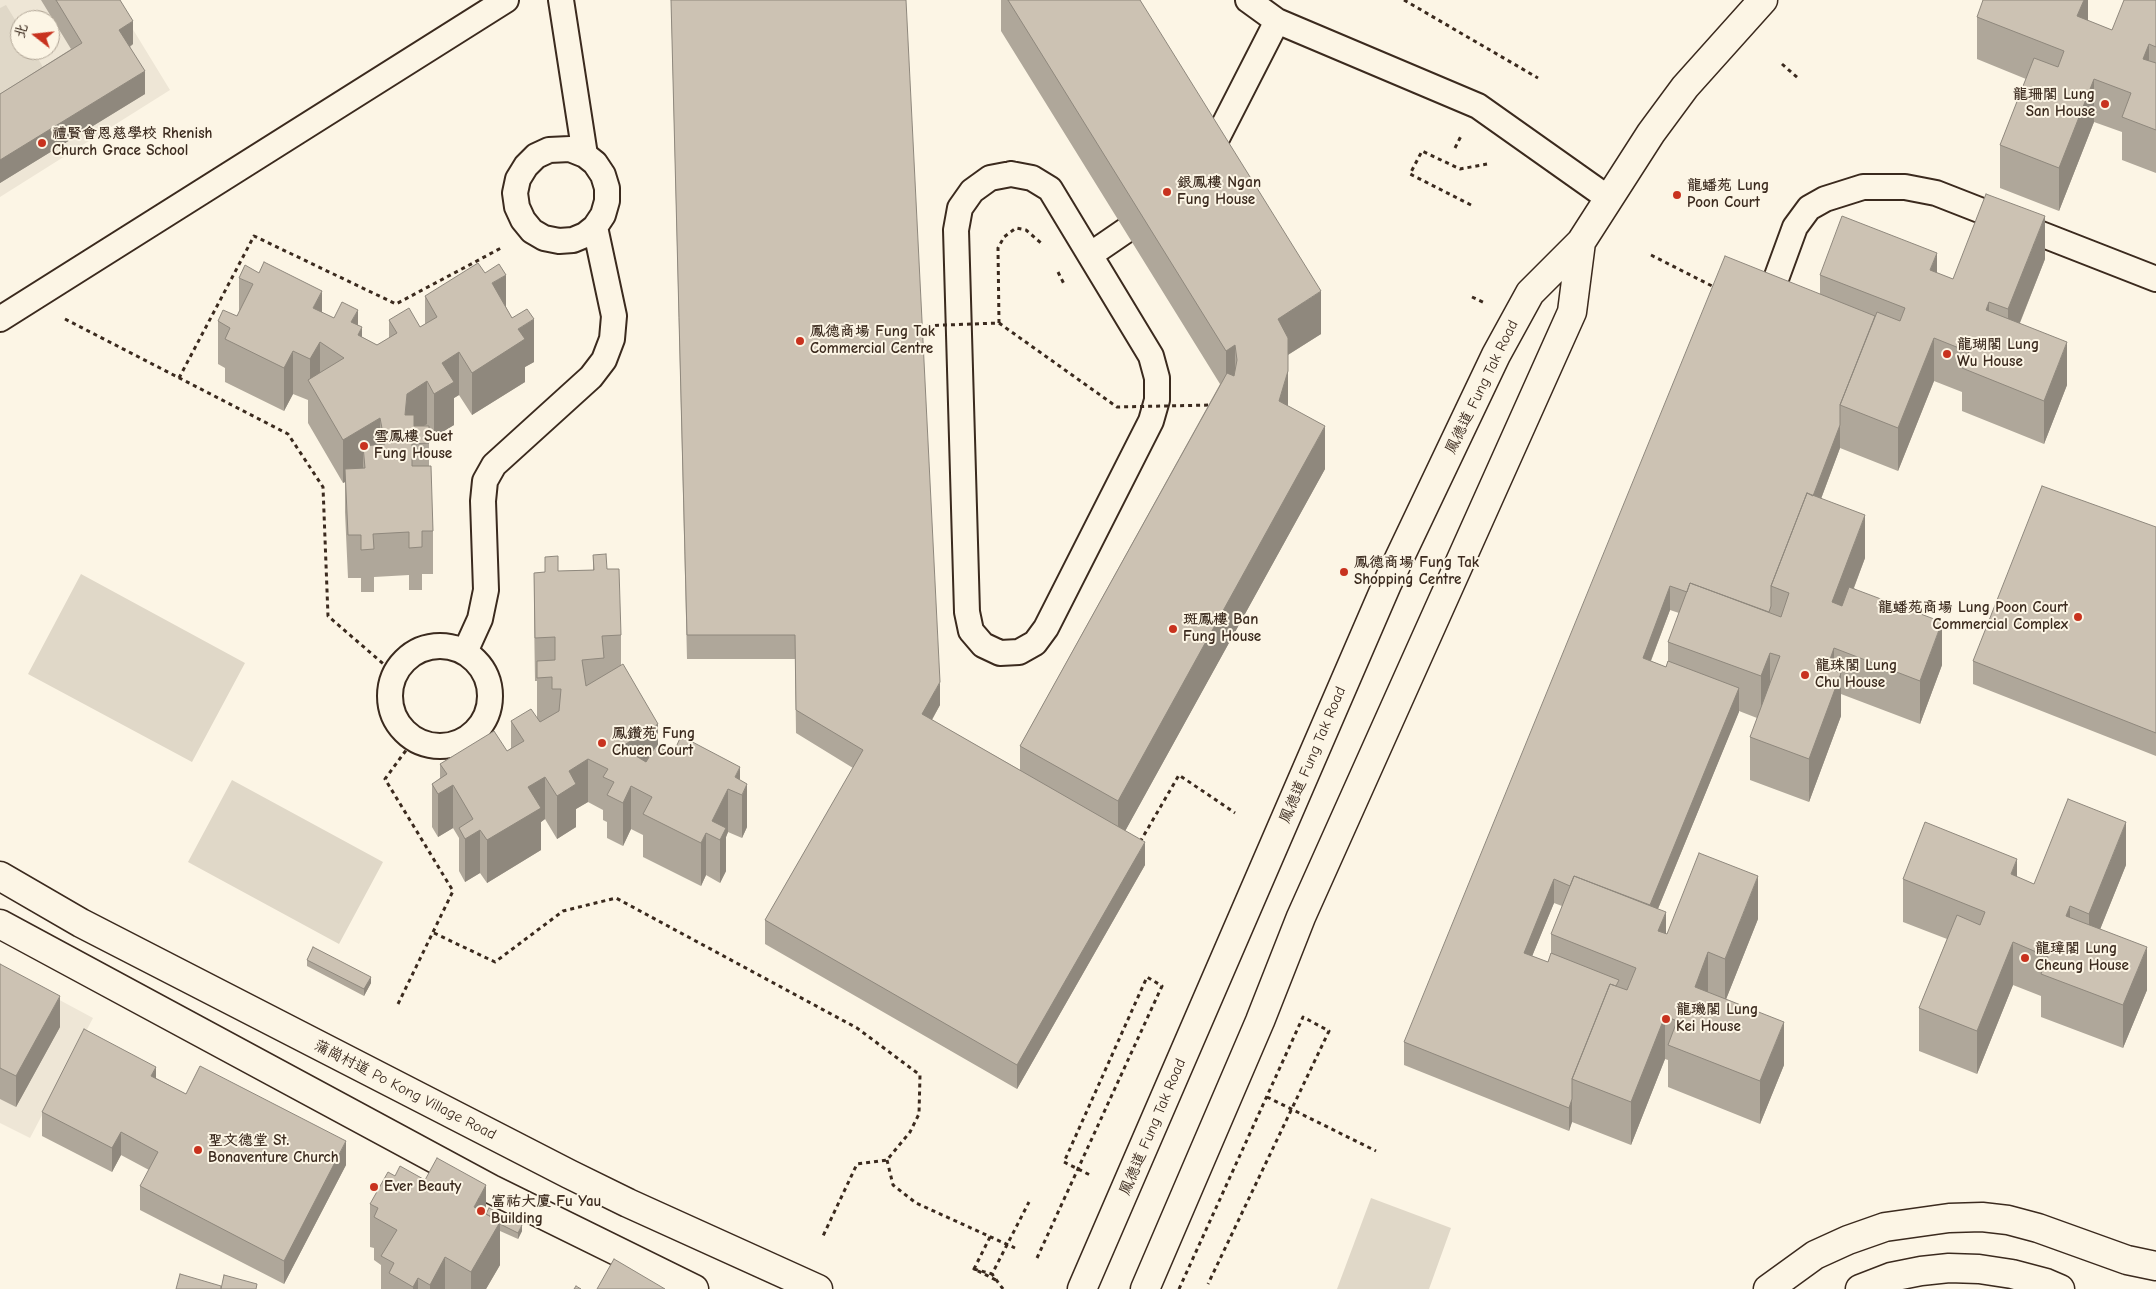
<!DOCTYPE html>
<html>
<head>
<meta charset="utf-8">
<style>
	body { margin:0 }
	#map { position:relative; width:2156px; height:1289px; overflow:hidden; background:#fcf5e5; font-family:"Comic Neue","LXGW WenKai TC",sans-serif }
	canvas { display:block }
	.north { position:absolute; left:10px; top:10px; width:50px; height:50px; box-sizing:border-box; background:#fcf5e5; border:1px solid #afa495; border-radius:50%; rotate:286deg; font-size:14px; font-weight:700; line-height:20px; text-align:center; color:#3b2a1e }
	.north::after { content:''; display:block; margin:auto; width:18px; height:22px; background:#c8321e; clip-path:polygon(50% 0,100% 100%,50% 72%,0 100%) }
</style>
</head>
<body>
<div id="map">
<canvas width="2156" height="1289"></canvas>
<div class="north">北</div>
</div>
<script>
const c = document.querySelector('canvas').getContext('2d');
c.lineJoin = 'round';
function fill(path, color) { c.fillStyle = color; c.fill(path, 'evenodd'); }
const shape = rows => new Path2D(rows.map(r => 'M' + r).join(''));
function stroke(path, color, width, dash) { c.strokeStyle = color; c.lineWidth = width; c.lineCap = dash ? 'butt' : 'round'; c.setLineDash(dash || []); c.stroke(path); }
function drawText(font, color, halo, rows, align = 'center') {
  c.font = font + ' "Comic Neue","LXGW WenKai TC",sans-serif'; c.lineWidth = 4; c.setLineDash([]); c.textBaseline = 'middle'; c.strokeStyle = halo; c.fillStyle = color; for (const [text, x, y, turn = 0] of rows) {
    c.save(); c.translate(x, y); c.rotate((+turn || 0) * Math.PI / 180); c.textAlign = isNaN(turn) ? turn : align; if (halo) c.strokeText(text, 0, 0); c.fillText(text, 0, 0); c.restore();
  }
}
const built = shape([
	[0,0,115,0,170,90,0,197],
	[20,20,50,20,50,50,20,50],
	[0,968,93,1018,30,1138,0,1123]
]);
const green = shape([
	[6,5,20,28,20,50,33,50,44,69,0,96,0,8],
	[81,574,245,663,192,762,28,674],
	[232,780,383,862,339,944,188,862],
	[1371,1198,1451,1228,1429,1289,1337,1289]
]);
const path = shape([
	[1404,0,1538,78],
	[1782,64,1799,79],
	[1455,148,1461,136],
	[1471,205,1410,174,1422,151,1460,169,1487,164],
	[1651,255,1716,288],
	[1058,272,1064,284],
	[1472,297,1485,303],
	[65,319,288,434,323,487,328,616,395,674],
	[999,323,998,248,1004,237,1016,228,1026,230,1041,243],
	[179,378,254,236,396,304,503,247],
	[1140,842,1179,775,1235,813],
	[434,933,495,962,563,911,616,898,857,1028,920,1075,919,1114,910,1132,887,1160,857,1164,823,1236],
	[398,1004,453,891,385,779,415,738],
	[1267,1097,1376,1151],
	[1064,1162,1090,1175],
	[974,1269,992,1274],
	[1003,1289,992,1274,1029,1202]
]);
const service = shape([
	[561,0,585,155],
	[1248,0,1277,21,1478,106,1608,198],
	[1209,154,1277,21],
	[1011,174,1032,178,1050,189,1151,356,1157,378,1157,400,1151,421,1046,628,1035,643,1019,652,1000,653,983,645,971,631,967,612,956,230,960,208,972,191,990,178,1011,174],
	[1090,255,1125,231],
	[1769,298,1795,227,1809,208,1825,199,1863,187,1905,187,1936,193,2156,279],
	[0,319,506,0],
	'390 696a50 50 0 1 1 100 0a50 50 0 1 1-100 0Z',
	[465,652,480,619,486,590,483,501,485,481,494,465,591,377,604,360,612,339,614,316,595,227,603,215,607,201,607,188,603,175,595,163,585,155,570,149,549,150,536,156,526,166,518,179,515,193,517,207,523,220,532,231,544,238,559,241,573,240,585,235,595,227]
]);
const secondary = shape([
	[0,876,81,923,569,1174,628,1203,818,1289],
	[0,924,491,1189,694,1289],
	[1082,1289,1387,584,1496,355,1530,293,1581,242,1651,133,1685,87,1763,0],
	[1145,1289,1260,1021,1301,917,1572,312,1581,242]
]);
const primary = shape([
	[1768,1289,1815,1255,1848,1240,1885,1227,1949,1218,1982,1217,2008,1220,2038,1228,2127,1260,2156,1266]
]);
const trunk = shape([
	[1860,1289,1891,1277,1921,1271,1949,1268,1979,1269,2012,1274,2046,1283,2060,1289]
]);
const pathBridge = shape([
	[919,326,999,323,1117,407,1211,405],
	[887,1160,893,1185,916,1203,1015,1248],
	[990,1237,974,1269,998,1281],
	[1037,1258,1162,986,1147,977,1064,1162],
	[1179,1289,1303,1017,1329,1031,1208,1284]
]);
const wall = shape([
	[41,0,120,0,133,44,130,47,145,94,0,183,0,94,71,49],
	[671,0,940,705,932,720,1020,770,1020,746,1220,384,1001,31,1001,0,1140,0,1321,334,1288,355,1288,407,1325,469,1125,831,1145,865,1017,1089,765,944,765,920,853,768,796,733,795,659,687,659],
	[2088,0,2088,21,2112,30,2156,0,2156,173,2122,160,2122,132,2094,122,2059,211,2000,188,2000,145,2026,79,1977,59,1977,17],
	[2045,259,2020,323,2067,385,2044,444,1962,411,1962,392,1934,381,1898,471,1840,448,1821,499,1865,558,1854,588,1942,665,1920,724,1841,694,1841,716,1809,802,1750,780,1750,737,1757,718,1739,711,1658,909,1666,934,1758,919,1726,999,1784,1065,1760,1124,1668,1087,1668,1060,1665,1059,1631,1145,1572,1122,1569,1131,1404,1065,1404,1042,1820,294,1820,275,1937,273,1953,279],
	[1670,610,1679,613,1668,642,1668,661,1666,667,1651,661],
	[1554,903,1562,906,1551,934,1551,953,1548,962,1532,956],
	[239,278,334,318,358,325,362,337,377,345,389,338,389,320,420,327,425,324,425,296,506,307,534,362,525,367,525,382,472,415,459,395,454,398,454,425,434,437,429,428,429,466,433,531,433,574,422,574,422,590,409,590,409,575,374,577,374,592,361,592,361,578,348,578,345,512,345,482,343,483,308,423,308,400,293,394,284,411,225,382,225,368,218,364,218,321,237,316,239,311],
	[2156,527,2156,756,1973,684,1973,661],
	[593,555,607,569,621,635,621,665,658,747,740,781,747,827,742,838,728,832,726,837,726,871,720,883,706,875,701,886,643,857,643,835,631,829,623,846,607,838,607,822,603,820,603,810,588,802,576,809,576,827,557,839,545,819,541,822,541,850,487,883,480,873,465,882,459,871,459,838,453,828,438,837,432,827,432,784,440,778,440,764,507,751,511,748,511,721,537,719,537,681,535,681,534,615,534,573,545,572,545,557,558,571,593,570],
	[2126,865,2100,929,2147,990,2123,1048,2041,1017,2041,996,2013,985,1977,1074,1919,1051,1919,1008,1947,939,1903,922,1903,879,2017,877,2034,884],
	[307,960,371,983,364,996,307,966],
	[0,964,60,1027,16,1107,0,1099],
	[156,1078,186,1094,346,1165,284,1284,140,1210,140,1186,149,1170,121,1155,112,1172,42,1136,42,1112],
	[395,1176,486,1214,522,1231,518,1239,500,1231,500,1265,486,1289,381,1289,381,1265,374,1260,374,1248,370,1247,370,1204]
]);
const shadedWall = shape([
	[2084,0,2088,0,2088,34,2077,16],
	[133,21,133,44,119,53,119,30],
	[2149,44,2149,87,2143,59],
	[145,71,145,94,0,183,0,160],
	[2094,79,2094,122,2059,211,2059,168],
	[2045,216,2045,259,2008,352,2008,309],
	[1937,253,1937,296,1930,270],
	[506,275,506,318,492,283],
	[322,291,322,334,313,308],
	[1321,291,1321,334,1278,361,1278,319],
	[1989,302,1989,344,1986,310],
	[358,310,358,335,362,327,362,370,351,322],
	[534,319,534,362,525,367,525,382,472,415,472,373,518,329],
	[1934,338,1934,381,1898,471,1898,428],
	[320,342,320,385,310,385,310,359],
	[2067,342,2067,385,2044,444,2044,401],
	[1235,345,1235,388,1226,393,1226,351],
	[293,351,293,394,284,411,284,368],
	[459,352,459,395,454,398,454,425,434,437,434,394,442,363],
	[1288,371,1288,414,1279,401],
	[427,381,427,424,407,436,405,415,407,394],
	[380,418,380,461,363,446,363,471,345,469,345,482,343,483,343,440],
	[1840,425,1840,448,1786,592,1778,589],
	[1325,426,1325,469,1118,844,1118,801],
	[1865,515,1865,558,1832,645,1832,602],
	[1670,586,1670,610,1643,681,1643,658],
	[1942,622,1942,665,1920,724,1920,681],
	[1834,648,1834,691,1827,668],
	[1770,653,1770,695,1761,719,1761,676],
	[1841,673,1841,716,1809,802,1809,759],
	[940,682,940,705,922,737,922,714],
	[1739,688,1739,712,1643,945,1643,922],
	[658,724,658,767,621,790,621,747],
	[588,759,588,802,576,809,576,827,557,839,557,796,569,771],
	[740,767,740,795,735,777],
	[545,777,545,819,541,822,541,850,487,883,487,840,528,787],
	[747,784,747,827,742,838,742,795],
	[453,785,453,828,438,837,438,794],
	[631,786,631,829,623,846,623,803],
	[728,789,728,832,726,837,726,871,720,883,720,840,712,821],
	[2126,822,2126,865,2089,957,2089,914],
	[480,830,480,873,465,882,465,839],
	[706,833,706,875,701,886,701,843],
	[1145,842,1145,865,1017,1089,1017,1065],
	[2017,859,2017,902,2011,874],
	[1758,876,1758,919,1725,1002,1725,959],
	[1554,879,1554,903,1524,976,1524,953],
	[2070,906,2070,949,2066,916],
	[1666,912,1666,955,1658,931],
	[2013,942,2013,985,1977,1074,1977,1031],
	[2147,947,2147,990,2123,1048,2123,1005],
	[1708,952,1708,995,1695,987],
	[371,977,371,983,364,996,364,989],
	[60,996,60,1027,16,1107,16,1076],
	[1665,1016,1665,1059,1631,1145,1631,1102],
	[1784,1022,1784,1065,1760,1124,1760,1081],
	[156,1067,156,1090,151,1076],
	[1572,1099,1572,1122,1569,1131,1569,1108],
	[121,1132,121,1155,112,1172,112,1148],
	[346,1141,346,1165,284,1284,284,1261],
	[486,1185,486,1228,474,1207],
	[500,1222,500,1265,486,1289,471,1289,471,1272],
	[522,1225,522,1231,518,1239,518,1233],
	[445,1257,445,1289,430,1289,430,1285],
	[418,1278,418,1289,413,1289,413,1287]
]);
const building = shape([
	[56,0,120,0,133,21,119,30,145,71,0,160,0,94,82,43,56,0],
	[671,0,906,0,940,682,922,714,1145,842,1017,1065,765,920,863,750,796,710,795,635,687,635,671,0],
	[1008,0,1140,0,1321,291,1278,319,1288,338,1288,371,1279,401,1325,426,1118,801,1020,746,1227,373,1234,376,1237,360,1235,345,1226,351,1008,0],
	[1983,0,2084,0,2077,16,2112,30,2124,0,2156,0,2156,47,2149,44,2143,59,2156,63,2156,130,2122,117,2131,93,2094,79,2059,168,2000,145,2034,58,2058,67,2064,51,1977,17,1983,0],
	[1986,194,2045,216,2008,309,1989,302,1986,310,2067,342,2044,401,1962,368,1969,352,1934,338,1898,428,1840,405,1877,312,1900,321,1905,308,1820,275,1842,216,1937,253,1930,270,1953,279,1986,194],
	[1725,256,1875,316,1840,405,1840,425,1813,496,1807,493,1771,586,1771,606,1769,612,1690,583,1687,592,1670,586,1643,658,1666,667,1668,661,1739,688,1650,905,1574,876,1570,886,1554,879,1524,953,1548,962,1551,953,1619,980,1616,986,1610,984,1572,1079,1572,1099,1569,1108,1404,1042,1725,256],
	[264,262,322,291,313,308,334,318,342,302,358,310,351,322,362,327,358,335,377,345,397,333,389,320,409,308,420,327,437,317,425,296,478,263,485,273,499,264,506,275,492,283,512,318,527,309,534,319,518,329,525,339,472,373,459,352,442,363,454,382,434,394,427,381,407,394,405,415,414,415,414,426,429,426,429,443,412,444,412,466,431,466,433,531,422,531,422,547,409,548,409,532,373,534,374,549,361,550,361,535,348,535,345,469,365,468,363,446,385,444,380,418,343,440,308,380,344,358,320,342,310,359,293,351,284,368,225,339,230,328,218,321,223,310,237,316,253,284,239,278,245,265,259,273,264,262],
	[2042,486,2156,527,2156,733,1973,661,2042,486],
	[1807,493,1865,515,1832,602,1842,606,1849,587,1942,622,1920,681,1834,648,1827,668,1841,673,1809,759,1750,737,1780,656,1770,653,1761,676,1668,642,1690,583,1781,617,1789,593,1771,586,1807,493],
	[606,554,607,569,619,569,621,635,602,636,604,658,582,660,586,686,623,664,658,724,621,747,646,762,656,746,673,754,681,736,740,767,735,777,747,784,742,795,728,789,712,821,726,828,720,840,706,833,701,843,643,814,652,797,631,786,623,803,607,795,614,782,603,777,608,769,588,759,569,771,576,784,557,796,545,777,528,787,541,808,487,840,480,830,465,839,459,828,473,819,453,785,438,794,432,784,447,774,440,764,494,731,507,751,524,741,511,721,531,709,540,722,559,711,561,689,552,689,552,677,537,678,537,661,555,660,555,637,535,638,534,573,545,572,545,557,558,556,558,571,594,570,593,555,606,554],
	[2068,799,2126,822,2089,914,2070,906,2066,916,2147,947,2123,1005,2041,974,2048,957,2013,942,1977,1031,1919,1008,1957,915,1980,925,1985,912,1903,879,1925,822,2017,859,2011,874,2034,884,2068,799],
	[1699,853,1758,876,1725,959,1708,952,1695,987,1784,1022,1760,1081,1668,1045,1677,1021,1665,1016,1631,1102,1572,1079,1610,984,1627,990,1636,968,1551,934,1574,876,1666,912,1658,931,1667,934,1699,853],
	[313,947,371,977,364,989,307,960,313,947],
	[0,964,60,996,16,1076,0,1068,0,964],
	[84,1029,156,1067,151,1076,186,1094,200,1066,346,1141,284,1261,140,1186,158,1152,121,1132,112,1148,42,1112,84,1029],
	[437,1158,486,1185,474,1207,500,1222,471,1272,445,1257,430,1285,418,1278,413,1287,389,1273,394,1263,381,1256,397,1230,374,1217,378,1208,370,1204,388,1172,395,1176,400,1166,425,1180,437,1158],
	[489,1208,522,1225,518,1233,500,1224,500,1222,486,1214,489,1208],
	[614,1259,665,1289,597,1289,614,1259],
	[180,1274,221,1286,221,1289,176,1289,180,1274],
	[224,1275,257,1284,256,1289,221,1289,224,1275],
	[576,1286,581,1289,574,1289,576,1286]
]);
const markers = [
	[2105,104,5,"#c8321e"],
	[42,143,5,"#c8321e"],
	[1167,192,5,"#c8321e"],
	[1677,195,5,"#c8321e"],
	[800,341,5,"#c8321e"],
	[1947,354,5,"#c8321e"],
	[364,446,5,"#c8321e"],
	[1344,572,5,"#c8321e"],
	[2078,617,5,"#c8321e"],
	[1173,629,5,"#c8321e"],
	[1805,675,5,"#c8321e"],
	[602,743,5,"#c8321e"],
	[2025,958,5,"#c8321e"],
	[1666,1019,5,"#c8321e"],
	[198,1150,5,"#c8321e"],
	[374,1187,5,"#c8321e"],
	[481,1211,5,"#c8321e"]
];
const poiNames = [
	["龍珊閣 Lung",2095,95,"right"],
	["San House",2095,112,"right"],
	["禮賢會恩慈學校 Rhenish",52,134],
	["Church Grace School",52,151],
	["銀鳳樓 Ngan",1177,183],
	["Fung House",1177,200],
	["龍蟠苑 Lung",1687,186],
	["Poon Court",1687,203],
	["鳳德商場 Fung Tak",810,332],
	["Commercial Centre",810,349],
	["龍瑚閣 Lung",1957,345],
	["Wu House",1957,362],
	["雪鳳樓 Suet",374,437],
	["Fung House",374,454],
	["鳳德商場 Fung Tak",1354,563],
	["Shopping Centre",1354,580],
	["龍蟠苑商場 Lung Poon Court",2068,608,"right"],
	["Commercial Complex",2068,625,"right"],
	["斑鳳樓 Ban",1183,620],
	["Fung House",1183,637],
	["龍珠閣 Lung",1815,666],
	["Chu House",1815,683],
	["鳳鑽苑 Fung",612,734],
	["Chuen Court",612,751],
	["龍璋閣 Lung",2035,949],
	["Cheung House",2035,966],
	["龍璣閣 Lung",1676,1010],
	["Kei House",1676,1027],
	["聖文德堂 St.",208,1141],
	["Bonaventure Church",208,1158],
	["Ever Beauty",384,1187],
	["富祐大廈 Fu Yau",491,1202],
	["Building",491,1219]
];
const streetNames = [
	["鳳德道 Fung Tak Road",1482,387,-64],
	["鳳德道 Fung Tak Road",1313,755,-67],
	["蒲崗村道 Po Kong Village Road",405,1090,27],
	["鳳德道 Fung Tak Road",1153,1127,-67]
];
fill(built, '#eee6d6');
fill(green, '#e0d8c8');
stroke(service, '#3b2a1e', 28);
stroke(secondary, '#3b2a1e', 31);
stroke(primary, '#3b2a1e', 31);
stroke(trunk, '#3b2a1e', 31);
stroke(path, '#3b2a1e', 3, [4, 4]);
stroke(service, '#fcf5e5', 24);
stroke(secondary, '#fcf5e5', 28);
stroke(primary, '#fcf5e5', 28);
stroke(trunk, '#fcf5e5', 28);
stroke(pathBridge, '#3b2a1e', 3, [4, 4]);
fill(wall, '#afa79a');
fill(shadedWall, '#8f887d');
fill(building, '#ccc2b3');
stroke(building, '#8f887d', 1);
for (const [x, y, r, color] of markers) { const dot = new Path2D(); dot.arc(x, y, r, 0, 2 * Math.PI); c.fillStyle = color; c.fill(dot); stroke(dot, '#fcf5e5', 2); }
drawText('bold 15px', '#3b2a1e', '#fcf5e5', poiNames, 'left');
drawText('15px', '#3b2a1e', '#fcf5e5', streetNames);
</script>
</body>
</html>
